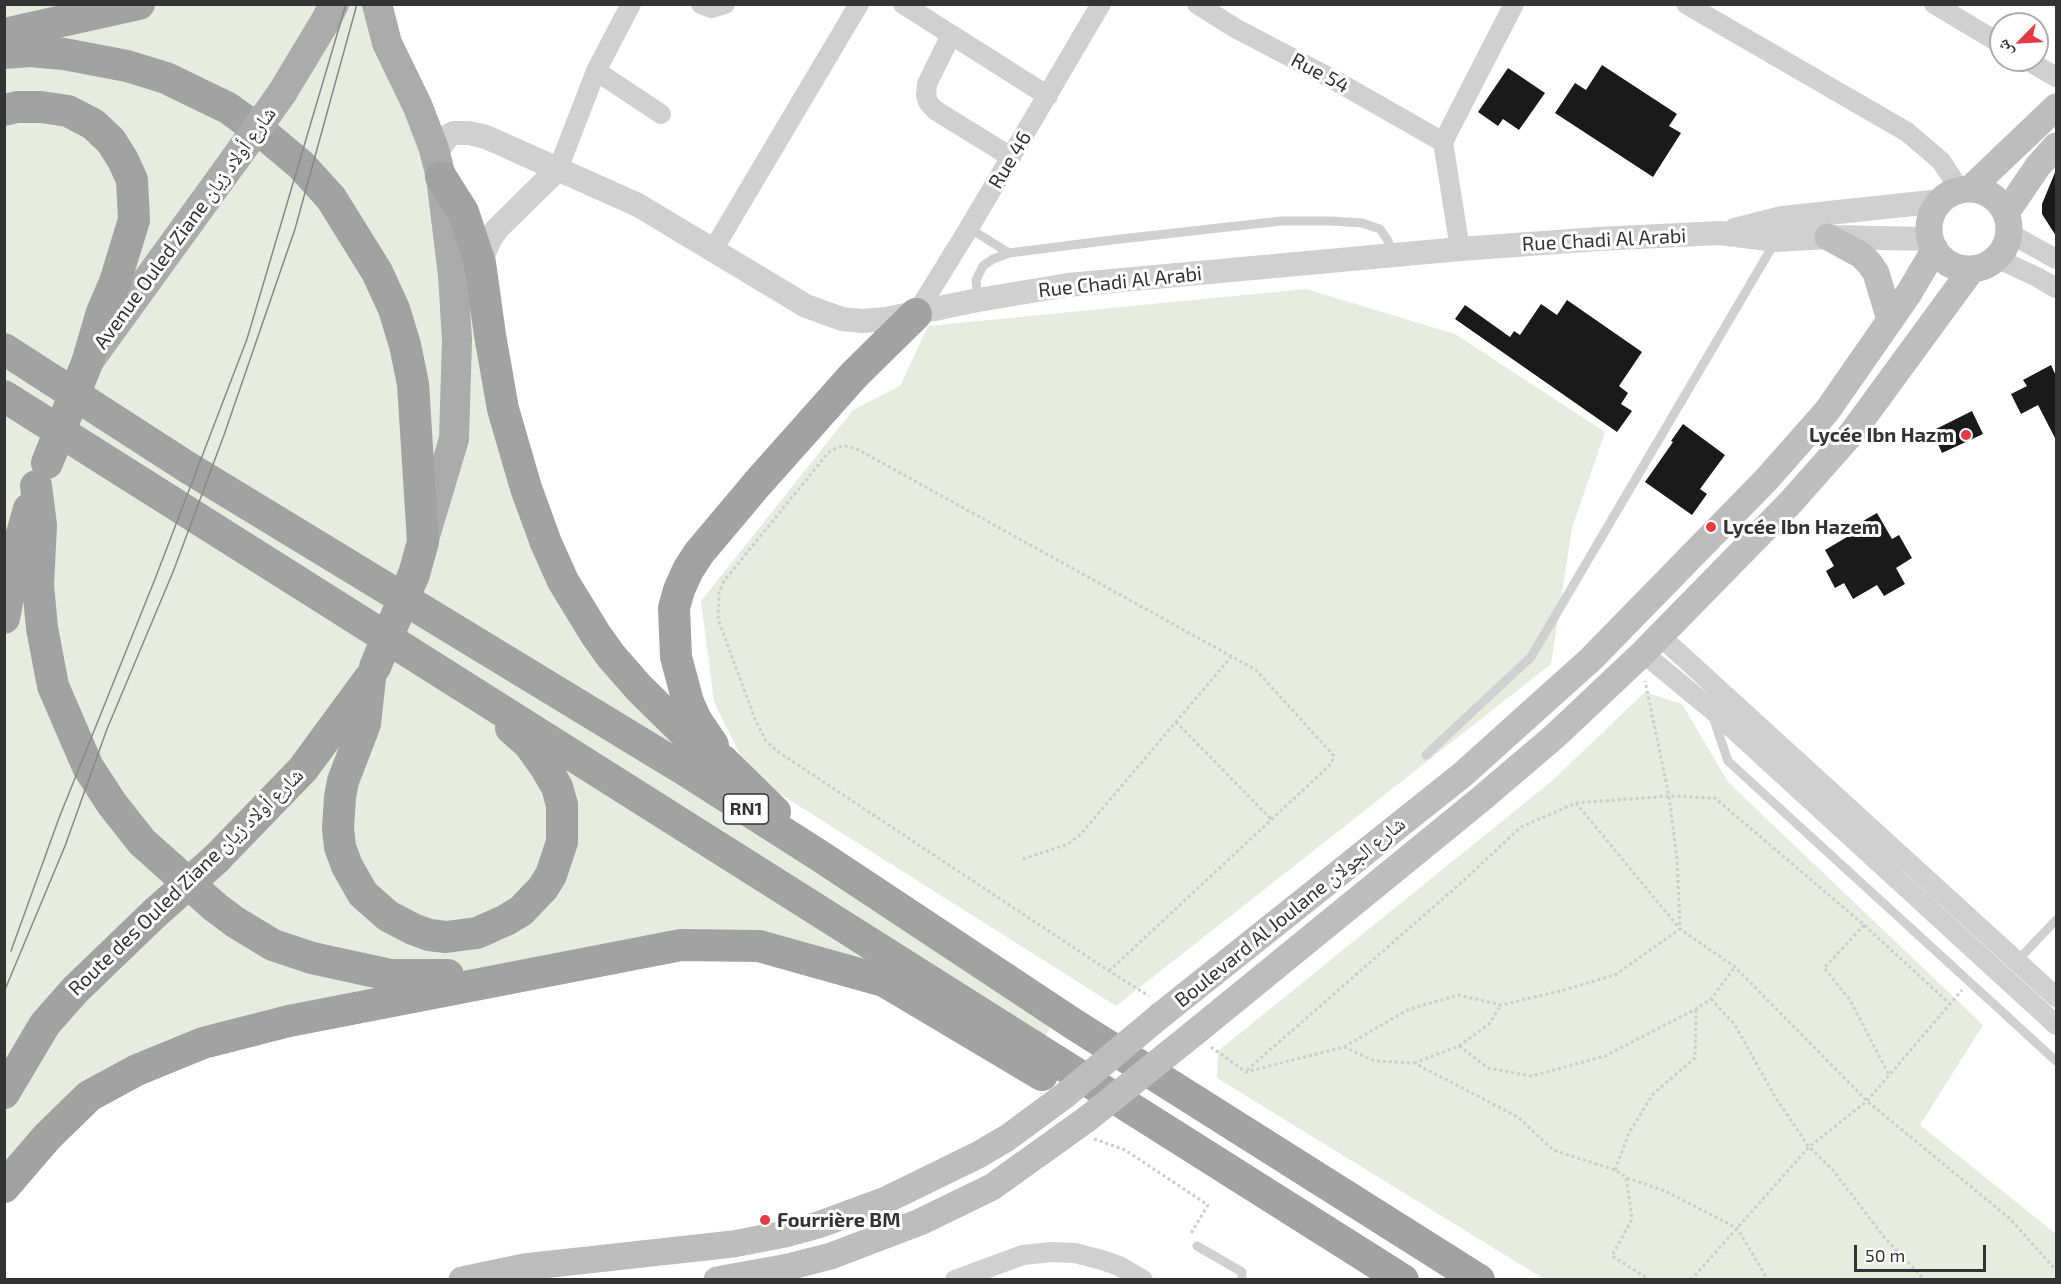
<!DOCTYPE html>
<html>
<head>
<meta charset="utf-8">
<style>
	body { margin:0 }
	#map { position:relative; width:2061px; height:1284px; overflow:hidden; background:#fff; font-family:"Exo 2","Noto Naskh Arabic",sans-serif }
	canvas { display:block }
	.frame { position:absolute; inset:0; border:6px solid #333; pointer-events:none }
	.north { position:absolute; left:1989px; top:12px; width:60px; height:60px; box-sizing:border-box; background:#fff; border:2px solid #adadad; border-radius:50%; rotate:246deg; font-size:16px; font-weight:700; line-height:24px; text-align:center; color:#333 }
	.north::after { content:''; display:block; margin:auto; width:21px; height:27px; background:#e63946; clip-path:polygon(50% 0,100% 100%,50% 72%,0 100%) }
	.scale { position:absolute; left:1854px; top:1245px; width:132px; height:27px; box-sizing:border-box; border:3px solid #333; border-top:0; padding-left:8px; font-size:18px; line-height:21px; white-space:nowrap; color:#333; -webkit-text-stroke:4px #fff; paint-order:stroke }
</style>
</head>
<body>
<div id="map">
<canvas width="2061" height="1284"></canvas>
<div class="frame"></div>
<div class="north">ش</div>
<div class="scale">50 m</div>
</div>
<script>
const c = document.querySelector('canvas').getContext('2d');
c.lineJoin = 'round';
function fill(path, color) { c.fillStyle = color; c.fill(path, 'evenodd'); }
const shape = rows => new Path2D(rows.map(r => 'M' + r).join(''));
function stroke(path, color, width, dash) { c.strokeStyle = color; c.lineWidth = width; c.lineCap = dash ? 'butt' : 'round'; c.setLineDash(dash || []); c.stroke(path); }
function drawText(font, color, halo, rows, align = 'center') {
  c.font = font + ' "Exo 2","Noto Naskh Arabic",sans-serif'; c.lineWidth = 6; c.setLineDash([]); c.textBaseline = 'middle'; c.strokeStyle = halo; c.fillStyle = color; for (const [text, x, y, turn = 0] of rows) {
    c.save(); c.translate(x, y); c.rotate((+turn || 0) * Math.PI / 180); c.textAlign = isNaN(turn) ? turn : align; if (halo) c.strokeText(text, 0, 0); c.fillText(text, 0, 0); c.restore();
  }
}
const green = shape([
	[5,5,370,5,417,125,559,593,728,786,1060,1012,1024,1069,833,960,669,955,162,1058,5,1178],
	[1306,289,1455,334,1605,432,1572,528,1551,664,1116,1006,750,775,714,702,701,601,853,410,900,386,928,326],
	[1645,692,1682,704,1728,782,1983,1025,1920,1125,2056,1234,2056,1279,1544,1279,1217,1078,1218,1051,1553,780]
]);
const building = shape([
	[1602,65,1677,114,1669,126,1681,133,1653,177,1555,113,1575,83,1586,90],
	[1508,68,1545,93,1519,130,1503,119,1498,126,1478,112],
	[2056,170,2056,236,2042,214,2042,204],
	[1567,300,1642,352,1619,386,1628,393,1621,404,1632,411,1617,432,1455,319,1465,305,1510,337,1514,331,1520,335,1541,304,1557,315],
	[2051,365,2056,376,2056,440,2038,405,2021,414,2011,394,2027,386,2023,380],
	[1972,411,1983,434,1942,453,1932,431],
	[1683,424,1725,455,1700,489,1707,494,1692,515,1645,482,1673,442,1671,441],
	[1877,513,1892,539,1899,535,1912,558,1896,568,1905,584,1884,596,1877,585,1853,599,1844,583,1835,588,1826,571,1834,566,1825,550,1847,537,1844,532]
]);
const path = shape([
	[1176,722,1271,819],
	[1576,803,1680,929,1735,967,1867,1101,2009,1218,2056,1270],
	[1023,859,1068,844,1080,835,1231,657],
	[1864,925,1824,968,1850,1000,1889,1075],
	[1109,971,1331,764,1334,756,1256,670,857,449,845,446,836,448,828,453,724,581,719,593,718,619,755,719,766,741,777,751,1109,971,1149,996],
	[1711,999,1735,1025,1774,1095,1809,1147,1832,1169,1884,1237,1925,1280],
	[1459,1046,1488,1068,1531,1076,1605,1056,1696,1009,1711,999,1734,968],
	[1211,1047,1246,1072,1344,1047,1375,1061,1414,1063,1518,1117,1553,1150,1615,1170,1626,1177,1632,1219,1612,1256,1650,1280],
	[1344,1047,1409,1009,1459,995,1501,1005,1560,991,1615,975,1680,929,1677,858,1669,796,1645,681],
	[1414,1063,1459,1046,1489,1024,1501,1005],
	[1247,1070,1462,882,1521,827,1576,803,1669,796,1715,798,1864,925,1950,1004],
	[1094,1139,1125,1150,1208,1205,1190,1235],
	[1615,1170,1629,1133,1653,1094,1695,1058,1696,1009],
	[1627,1178,1665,1191,1737,1228,1768,1280],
	[1691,1280,1809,1147,1867,1101,1962,990]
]);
const service = shape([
	[969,228,1009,253],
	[978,300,976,280,983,266,993,259,1009,253,1112,240,1281,221,1331,221,1362,223,1380,229,1387,239,1393,253],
	[1713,717,1728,761,2056,1061],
	[1426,755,1531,657,1775,242],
	[2017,961,2056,920],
	[1197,1246,1242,1272,1242,1280]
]);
const minor = shape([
	[701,4,712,8,725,4],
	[903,4,1048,96],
	[1197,4,1235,28,1336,81,1443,142],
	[1686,4,1907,132,1941,161,1960,190],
	[1934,4,2001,44],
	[951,35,927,84,926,95,928,102,935,110,1011,157],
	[2027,60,2056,77],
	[596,71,661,114],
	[558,169,596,71,631,4],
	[2009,233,2056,259],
	[1460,249,1443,142,1514,4],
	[713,250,859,4],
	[1996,258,2037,277,2056,288],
	[916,314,969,228,1101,4],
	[1659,635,2056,997],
	[1643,653,1711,709,2056,1025],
	[955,1280,1023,1255,1052,1252,1075,1253,1102,1260,1119,1266,1143,1280]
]);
const tertiary = shape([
	[435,154,448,136,454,133,469,133,486,137,638,205,806,306,842,319,862,321,886,319,978,300,1068,285,1460,249,1598,239,1720,233,1776,240,1828,237,1931,239],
	[1735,230,1782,218,1941,201],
	[480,263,490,239,497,229,558,169]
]);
const secondary = shape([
	[1970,189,2056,107],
	'1929 229a40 40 0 1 1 80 0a40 40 0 1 1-80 0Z',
	[2006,213,2038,166,2056,146],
	[1828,237,1861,255,1870,264,1876,273,1890,320],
	[1161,1015,1462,775,1591,659,1766,480,1827,411,1909,293,1935,249],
	[1193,1034,1481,799,1555,736,1643,653,1790,503,1852,433,1972,269],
	[462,1280,524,1267,733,1244,785,1234,818,1225,886,1200,978,1155,1007,1138,1064,1096],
	[717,1280,788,1267,831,1256,920,1222,992,1187,1087,1119]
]);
const primary = shape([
	[377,4,387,43,418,107,434,149,441,177,453,275,457,340,454,439,424,539],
	[282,93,326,20,334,4],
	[91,358,235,159]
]);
const trunk = shape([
	[4,34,139,4],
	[4,53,30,51,64,54,127,66,166,78,228,108,264,134,301,165,331,198,377,272,394,309,405,345,413,384,423,542,414,574],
	[4,110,17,107,41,107,68,111,93,124,111,141,123,160,132,180,134,220,115,282,102,312,87,363],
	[441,177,463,212,480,263,490,335,503,409,526,488,546,543,563,581,596,635,611,656,639,688,690,738,723,761,775,812],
	[4,349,187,467,685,770,820,856,1072,1023,1479,1280],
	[4,396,1403,1280],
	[36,486,41,525,38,585,42,628,53,686,88,767,112,804,142,842,215,907,235,922,273,945,312,958,390,975,448,975],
	[4,618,17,551,29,509],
	[370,678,365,724,343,781,340,797,338,828,340,847,347,866,363,894,388,916,413,929,429,935,446,937,477,933,506,920,521,911,543,888,551,875,562,842,562,805,557,787,546,768,529,744,511,728],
	[713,745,696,720,688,702,676,657,674,608,679,590,688,570,699,553,757,484,854,375,916,314],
	[216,859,303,769,369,679],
	[4,1093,45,1024,75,990,155,913],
	[4,1187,47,1137,89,1096,137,1070,203,1043,289,1021,681,945,759,946,884,981,1042,1075]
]);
const tram = shape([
	[11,951,59,818,155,579,247,339,346,4],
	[4,992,65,846,107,729,173,572,224,435,295,229,357,4]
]);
const secondaryBridge = shape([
	[1064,1096,1161,1015],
	[1087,1119,1193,1034]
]);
const primaryBridge = shape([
	[235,159,282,93]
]);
const trunkBridge = shape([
	[47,463,87,363],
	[375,667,414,574],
	[155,913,216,859]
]);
const markers = [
	[1966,435,6,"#e63946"],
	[1711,527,6,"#e63946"],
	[765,1220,6,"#e63946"]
];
const shields = [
	[746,809,45]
];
const shieldNames = [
	["RN1",746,809]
];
const streetNames = [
	["Rue 54",1320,73,28],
	["Rue 46",1010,160,-59],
	["Avenue Ouled Ziane شارع أولاد زيان",185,228,-54],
	["Rue Chadi Al Arabi",1604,240,-3],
	["Rue Chadi Al Arabi",1120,282,-6],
	["Route des Ouled Ziane شارع أولاد زيان",186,882,-44],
	["Boulevard Al Joulane شارع الجولان",1290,912,-39]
];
const poiNames = [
	["Lycée Ibn Hazm",1954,435,"right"],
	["Lycée Ibn Hazem",1723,527],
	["Fourrière BM",777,1220]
];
fill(green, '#e6ecdf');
fill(building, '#1a1a1a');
stroke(path, '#cdcdcd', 3, [3, 3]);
stroke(service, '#d0d0d0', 9);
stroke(minor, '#d0d0d0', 20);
stroke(tertiary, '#d0d0d0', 24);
stroke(secondary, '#bdbdbd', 27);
stroke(primary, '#ababab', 30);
stroke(trunk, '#a2a2a2', 32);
stroke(tram, '#888', 1.5);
stroke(secondaryBridge, '#bdbdbd', 27);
stroke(primaryBridge, '#ababab', 30);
stroke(trunkBridge, '#a2a2a2', 32);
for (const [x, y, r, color] of markers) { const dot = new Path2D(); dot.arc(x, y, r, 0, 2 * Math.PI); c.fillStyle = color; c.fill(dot); stroke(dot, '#fff', 2); }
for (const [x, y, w] of shields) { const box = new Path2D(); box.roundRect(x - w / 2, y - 15, w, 30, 4.5); c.fillStyle = '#fff'; c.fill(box); stroke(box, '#333', 1.5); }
drawText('bold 18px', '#333', null, shieldNames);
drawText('20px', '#333', '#fff', streetNames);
drawText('bold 20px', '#333', '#fff', poiNames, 'left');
</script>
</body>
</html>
